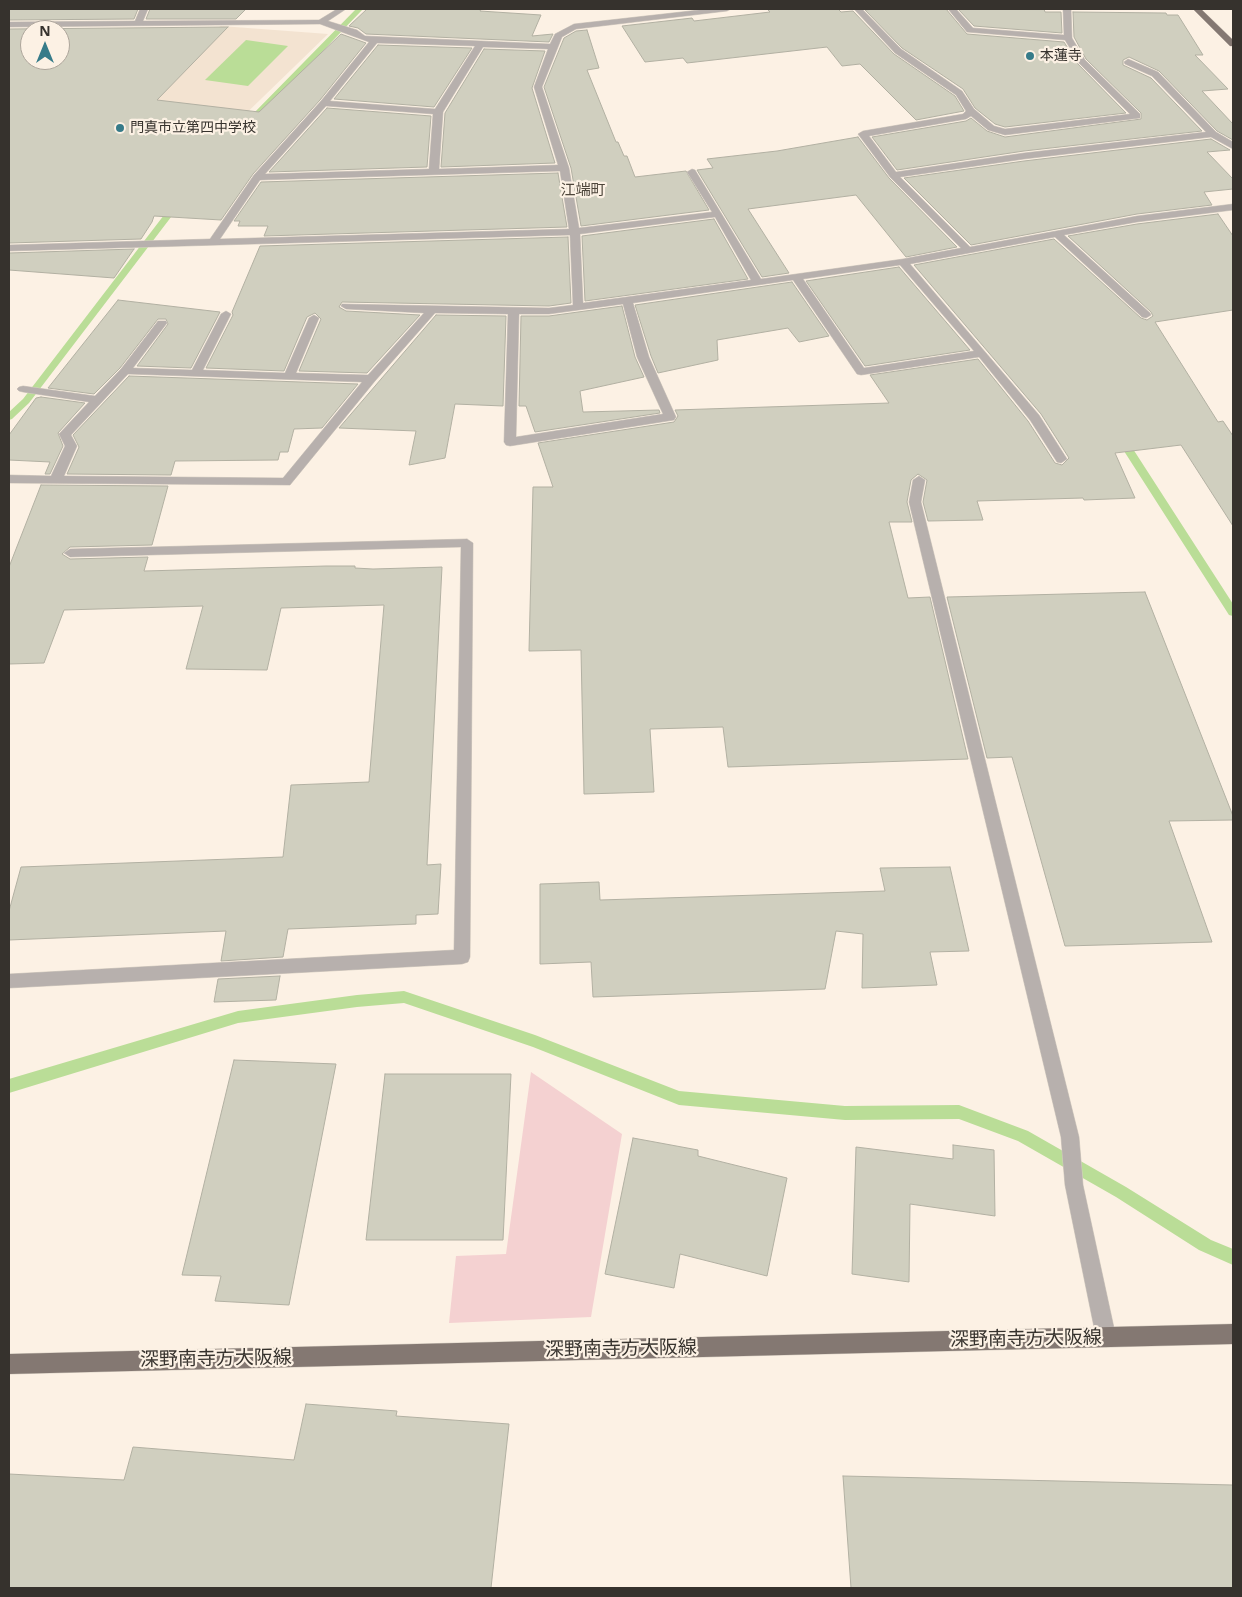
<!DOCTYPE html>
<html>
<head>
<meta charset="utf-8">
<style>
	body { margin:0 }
	#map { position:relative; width:1242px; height:1597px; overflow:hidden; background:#fcf1e4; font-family:"Noto Sans",sans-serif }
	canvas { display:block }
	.frame { position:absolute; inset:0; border:10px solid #36322d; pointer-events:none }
	.north { position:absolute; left:20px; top:20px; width:50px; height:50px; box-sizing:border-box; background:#fcf1e4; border:1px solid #ada59b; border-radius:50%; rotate:0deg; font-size:14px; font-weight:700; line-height:20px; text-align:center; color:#36322d }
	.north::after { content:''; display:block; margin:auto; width:18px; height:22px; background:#367b89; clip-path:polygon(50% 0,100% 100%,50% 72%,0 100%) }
</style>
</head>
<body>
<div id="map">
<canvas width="1242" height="1597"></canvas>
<div class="frame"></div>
<div class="north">N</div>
</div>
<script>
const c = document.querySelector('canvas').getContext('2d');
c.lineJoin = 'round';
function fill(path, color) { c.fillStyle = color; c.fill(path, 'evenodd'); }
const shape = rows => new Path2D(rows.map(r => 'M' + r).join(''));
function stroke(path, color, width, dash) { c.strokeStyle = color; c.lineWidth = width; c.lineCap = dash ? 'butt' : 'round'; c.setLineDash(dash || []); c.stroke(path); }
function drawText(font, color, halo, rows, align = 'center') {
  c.font = font + ' "Noto Sans","Noto Sans JP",sans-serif'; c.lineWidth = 4.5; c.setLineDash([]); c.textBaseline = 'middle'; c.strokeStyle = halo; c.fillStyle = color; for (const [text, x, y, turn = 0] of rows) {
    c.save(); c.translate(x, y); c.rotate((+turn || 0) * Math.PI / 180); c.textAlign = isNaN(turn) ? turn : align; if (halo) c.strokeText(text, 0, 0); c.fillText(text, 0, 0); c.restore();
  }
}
const built = shape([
	[221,26,328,34,161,196,9,203,9,46,30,46,30,60,60,60,194,41]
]);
const green = shape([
	[531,1072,622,1134,591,1317,449,1323,456,1256,506,1254]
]);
const water = shape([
	[246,40,288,46,248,86,205,80]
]);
const stream = shape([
	[356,9,363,9,257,120,251,120,251,116,356,9],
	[174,202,181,204,29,403,12,419,9,420,9,412,23,399,174,202],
	[1120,434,1124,435,1233,604,1233,616,1229,615,1115,437,1120,434],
	[404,991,535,1035,679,1091,845,1106,959,1105,1028,1131,1126,1187,1211,1240,1233,1249,1233,1265,1199,1250,1116,1197,1018,1141,959,1119,845,1120,679,1105,533,1047,404,1003,357,1007,238,1023,9,1093,9,1079,238,1011,357,995,404,991]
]);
const building = shape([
	[9,9,138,9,134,19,9,20,9,9],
	[150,9,246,9,236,19,146,19,150,9],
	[367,9,481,9,480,11,541,15,532,36,553,34,549,42,366,34,358,28,349,26,367,9],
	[767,9,838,9,841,12,853,11,894,54,955,96,964,111,916,120,860,64,842,66,827,47,687,63,683,58,645,62,622,26,692,18,694,21,770,12,767,9],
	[874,9,946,9,967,34,1064,42,1078,64,1126,113,1005,127,995,124,975,108,963,89,902,48,865,10,874,9],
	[958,9,1044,9,1045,12,1061,12,1062,33,974,26,958,9],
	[1073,12,1166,13,1167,15,1178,15,1203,55,1195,55,1228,89,1202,91,1233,124,1233,140,1217,131,1159,71,1129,57,1123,60,1123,65,1151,78,1202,131,1024,151,897,170,872,137,966,121,971,118,987,131,1005,137,1141,119,1141,113,1086,59,1074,37,1073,12],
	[228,27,157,100,259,112,341,34,366,43,320,100,253,174,221,220,154,216,152,222,141,239,9,243,9,29,228,27],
	[30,30,60,30,60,60,30,60,30,30],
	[587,30,599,68,587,70,616,142,618,142,624,156,627,156,635,177,686,171,709,210,581,226,571,168,544,87,564,38,576,31,587,30],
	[378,45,472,48,434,107,334,99,378,45],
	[484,49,545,51,532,88,555,163,441,167,445,113,484,49],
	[327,108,431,116,427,167,269,172,327,108],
	[858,137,889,178,957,247,906,257,856,195,748,209,789,273,762,277,697,170,713,168,707,159,777,151,858,137],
	[1211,139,1230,150,1207,152,1233,179,1233,189,1204,192,1212,205,1137,214,971,245,904,178,1024,161,1211,139],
	[558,173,567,227,264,236,268,226,238,226,240,221,234,221,261,182,558,173],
	[1218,214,1233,236,1233,310,1155,322,1218,422,1223,421,1233,436,1233,526,1181,445,1115,453,1135,498,1084,500,1083,498,977,501,983,520,928,521,923,502,927,480,918,474,911,480,907,502,912,522,889,522,908,598,930,597,968,759,728,767,723,727,650,729,654,792,584,794,581,650,529,651,533,487,553,487,538,443,674,422,678,416,675,410,889,403,870,375,978,359,1028,421,1055,463,1062,465,1069,458,1041,414,914,265,1054,239,1141,318,1147,320,1153,316,1151,312,1068,236,1137,224,1218,214],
	[714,219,748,279,585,301,582,236,714,219],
	[568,237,571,303,549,306,342,302,339,307,346,311,420,315,367,373,299,371,321,319,315,313,307,317,284,371,206,368,233,315,232,312,260,246,568,237],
	[134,249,114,278,9,270,9,253,134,249],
	[899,267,970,350,865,366,806,281,899,267],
	[792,282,829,336,799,342,788,328,717,340,718,360,658,373,651,356,635,305,792,282],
	[118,300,220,312,191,368,137,366,168,324,166,319,158,319,120,368,94,394,48,388,118,300],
	[622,306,635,357,644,377,580,391,583,412,659,410,660,413,535,432,526,406,519,406,521,316,549,316,622,306],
	[436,315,506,316,503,406,455,404,445,458,409,465,416,431,339,428,436,315],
	[129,376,358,384,322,428,294,429,288,452,280,452,278,460,175,461,171,475,67,474,79,447,73,435,129,376],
	[41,397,85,403,58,433,63,446,50,474,45,474,50,462,9,460,9,435,36,398,41,397],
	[41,485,168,486,152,545,70,547,62,554,70,559,148,557,144,571,326,566,355,566,355,568,373,569,442,567,427,865,441,864,438,914,416,915,416,924,288,929,283,957,221,961,226,931,9,940,9,911,21,867,283,857,291,785,369,782,384,605,281,608,267,670,186,669,203,606,64,610,44,663,9,664,9,567,41,485],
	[1145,592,1233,816,1233,820,1169,821,1212,942,1065,946,1012,757,987,758,947,597,1145,592],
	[950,867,969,951,930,952,937,985,862,988,863,934,836,931,825,989,593,997,591,962,540,964,540,884,599,882,600,900,885,891,880,868,950,867],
	[280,976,276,1000,214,1002,218,979,280,976],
	[234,1060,336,1064,289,1305,215,1301,221,1276,182,1275,234,1060],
	[385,1074,511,1074,503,1240,366,1240,385,1074],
	[633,1138,698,1150,698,1156,787,1178,767,1276,680,1254,674,1288,605,1274,633,1138],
	[953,1145,994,1150,995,1216,910,1204,909,1282,852,1274,856,1147,953,1159,953,1145],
	[306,1404,397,1411,396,1416,509,1424,491,1588,9,1588,9,1474,124,1480,133,1447,294,1460,306,1404],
	[843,1476,1233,1485,1233,1588,851,1588,843,1476]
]);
const minor = shape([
	[140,9,148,9,143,21,319,20,337,9,346,9,328,21,357,30,365,36,550,44,555,34,574,24,708,9,731,9,727,11,576,29,562,37,542,87,569,168,579,228,712,212,687,172,692,169,695,170,761,279,903,259,961,248,890,177,858,134,863,131,963,114,966,111,956,95,895,53,854,9,862,9,901,49,962,91,974,109,994,126,1005,129,1130,114,1079,63,1065,40,967,32,948,9,956,9,973,28,1064,35,1063,9,1071,9,1072,38,1085,60,1140,114,1140,118,1005,135,988,130,971,116,966,119,869,136,896,172,1024,153,1206,132,1152,76,1125,64,1124,62,1128,59,1158,72,1216,132,1233,142,1233,149,1211,137,1024,159,900,177,970,247,1137,216,1233,204,1233,210,1137,222,1064,235,1150,313,1151,315,1146,318,1142,317,1055,237,910,264,1039,415,1067,459,1061,463,1057,462,1030,420,979,357,861,375,857,374,793,280,633,303,649,357,676,417,674,420,510,446,506,445,504,442,508,314,435,313,375,381,290,485,9,483,9,475,51,476,65,446,59,434,89,402,23,392,19,391,17,389,19,387,23,386,95,396,121,369,158,321,166,321,167,323,133,368,192,370,221,314,226,311,231,314,203,370,285,373,309,318,314,315,319,318,296,373,368,375,424,313,346,309,341,306,342,304,549,308,573,305,570,235,9,251,9,245,210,239,254,175,321,101,369,42,320,24,9,27,9,22,135,21,140,9],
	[377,43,475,46,435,109,330,101,377,43],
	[483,47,548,49,534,87,558,165,439,169,443,112,483,47],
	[326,106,433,114,429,169,265,174,326,106],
	[560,171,569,229,220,239,260,180,560,171],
	[715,217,751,280,583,303,580,234,715,217],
	[900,265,974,351,864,368,803,279,900,265],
	[623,304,637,357,663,414,516,437,519,314,549,314,623,304],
	[128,374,362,382,283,478,64,476,77,446,71,435,128,374],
	[919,476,925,480,921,502,1079,1137,1083,1185,1116,1337,1113,1344,1106,1347,1099,1344,1096,1337,1065,1185,1061,1137,909,502,913,480,919,476],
	[467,539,473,543,470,957,468,962,462,964,9,988,9,974,454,950,461,547,70,557,64,553,70,549,467,539]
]);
const major = shape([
	[1193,9,1201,9,1233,40,1233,46,1230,46,1193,9],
	[1233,1324,1233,1344,9,1374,9,1354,1233,1324]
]);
const markers = [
	[1030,56,5,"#367b89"],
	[120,128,5,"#367b89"]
];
const farPoinames = [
	["本蓮寺",1040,56],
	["門真市立第四中学校",130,128]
];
const farNeighbourhoodnames = [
	["江端町",583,191]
];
const nearStreetnames = [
	["深野南寺方大阪線",1026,1339,-1],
	["深野南寺方大阪線",621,1349,-1],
	["深野南寺方大阪線",216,1359,-1]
];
fill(built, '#f3e3d1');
fill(green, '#f4d1d1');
fill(water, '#badd97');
fill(stream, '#badd97');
fill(building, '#d0cfbf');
stroke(building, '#b2b0a2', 1);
stroke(minor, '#d8cfc3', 1);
stroke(major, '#d8cfc3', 1);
fill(minor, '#b7b0ad');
fill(major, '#847872');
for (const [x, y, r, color] of markers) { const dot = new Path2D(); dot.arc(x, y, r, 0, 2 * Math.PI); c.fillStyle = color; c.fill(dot); stroke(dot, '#fcf1e4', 2); }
drawText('14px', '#36322d', '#fcf1e4', farPoinames, 'left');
drawText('15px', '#4e463b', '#fcf1e4', farNeighbourhoodnames);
drawText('19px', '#36322d', '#fcf1e4', nearStreetnames);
</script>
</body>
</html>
